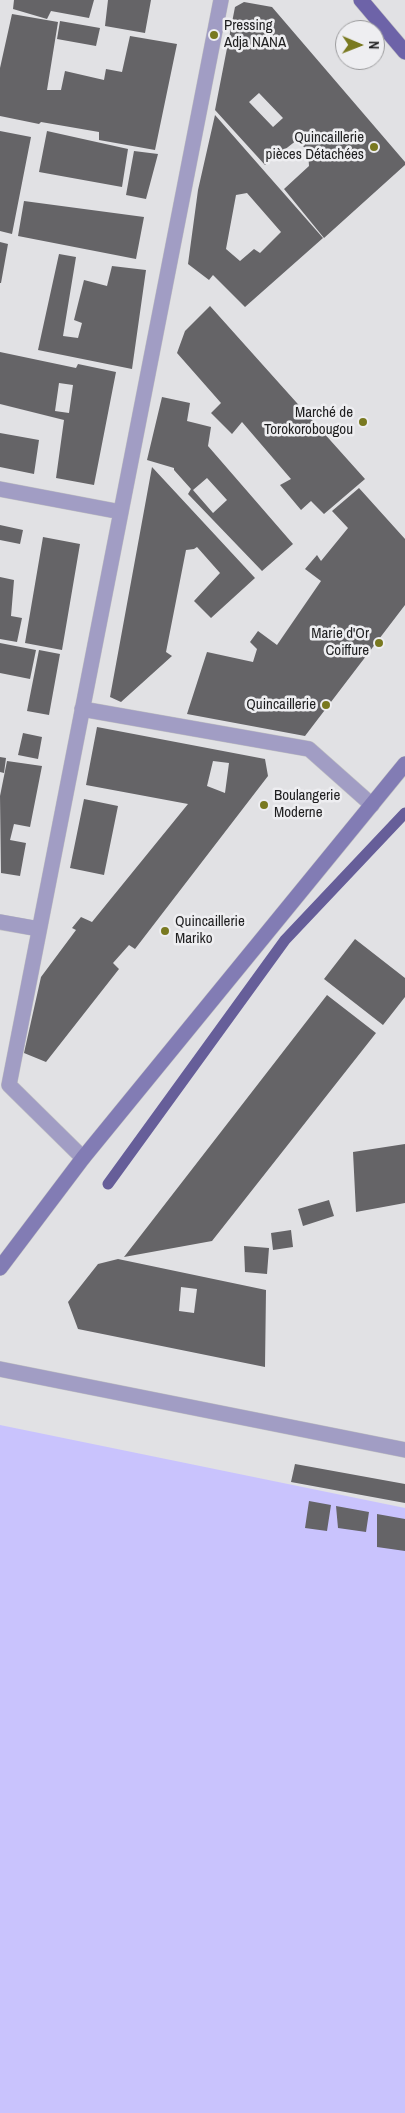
<!DOCTYPE html>
<html>
<head>
<meta charset="utf-8">
<style>
	body { margin:0 }
	#map { position:relative; width:405px; height:2113px; overflow:hidden; background:#e1e1e4; font-family:"Archivo Narrow",sans-serif }
	canvas { display:block }
	.north { position:absolute; left:335px; top:20px; width:50px; height:50px; box-sizing:border-box; background:#eeeef1; border:1px solid #9b9b9d; border-radius:50%; rotate:91deg; font-size:14px; font-weight:700; line-height:20px; text-align:center; color:#1f1f20 }
	.north::after { content:''; display:block; margin:auto; width:18px; height:22px; background:#797920; clip-path:polygon(50% 0,100% 100%,50% 72%,0 100%) }
</style>
</head>
<body>
<div id="map">
<canvas width="405" height="2113"></canvas>
<div class="north">N</div>
</div>
<script>
const c = document.querySelector('canvas').getContext('2d');
c.lineJoin = 'round';
function fill(path, color) { c.fillStyle = color; c.fill(path, 'evenodd'); }
const shape = rows => new Path2D(rows.map(r => 'M' + r).join(''));
function stroke(path, color, width, dash) { c.strokeStyle = color; c.lineWidth = width; c.lineCap = dash ? 'butt' : 'round'; c.setLineDash(dash || []); c.stroke(path); }
function drawText(font, color, halo, rows, align = 'center') {
  c.font = font + ' "Archivo Narrow",sans-serif'; c.lineWidth = 5; c.setLineDash([]); c.textBaseline = 'middle'; c.strokeStyle = halo; c.fillStyle = color; for (const [text, x, y, turn = 0] of rows) {
    c.save(); c.translate(x, y); c.rotate((+turn || 0) * Math.PI / 180); c.textAlign = isNaN(turn) ? turn : align; if (halo) c.strokeText(text, 0, 0); c.fillText(text, 0, 0); c.restore();
  }
}
const green = shape([
	[0,1425,405,1508,405,2113,0,2113]
]);
const stream = shape([
	[108,1184,285,940,405,813]
]);
const building = shape([
	[14,0,94,0,89,18,51,11,47,19,13,9],
	[108,0,151,0,145,33,105,26],
	[244,2,272,7,405,162,405,165,324,238,284,189,309,166,308,151,297,140,265,165,215,110,235,7],
	[259,93,283,118,273,127,249,102],
	[12,14,58,22,47,90,61,90,65,71,104,80,106,69,122,72,130,36,177,44,155,150,99,140,99,132,41,122,39,124,0,116,0,68],
	[60,21,100,28,96,46,57,39],
	[215,115,323,238,245,307,213,275,209,280,188,264,198,190],
	[247,193,281,232,260,253,254,249,240,261,226,249,236,195],
	[0,131,31,137,12,234,0,231],
	[47,131,128,149,122,187,39,172],
	[134,151,158,154,146,199,126,195],
	[24,201,144,217,136,259,18,236],
	[0,242,8,244,1,283,0,283],
	[59,254,76,257,63,336,78,338,82,323,74,320,84,280,107,286,112,266,146,270,132,369,38,350],
	[210,306,365,479,324,514,311,501,301,510,280,485,291,479,242,422,232,434,211,413,221,403,177,353,185,331],
	[0,352,76,368,78,364,116,372,94,485,56,478,64,420,0,404],
	[59,383,73,385,69,413,55,411],
	[162,397,190,403,187,421,211,427,208,446,293,544,262,571,188,494,191,489,174,470,174,468,147,460],
	[207,478,227,500,213,513,193,490],
	[0,433,39,440,34,474,0,467],
	[152,467,255,578,211,618,194,601,220,573,197,547,194,549,186,550,166,652,172,656,121,702,110,697],
	[359,488,405,539,405,605,305,736,187,714,207,652,253,662,257,649,250,642,258,631,277,645,321,581,305,569,317,555,321,561,348,528,332,511],
	[0,525,23,530,20,544,0,540],
	[43,537,80,544,62,650,25,643],
	[0,577,14,580,11,616,22,618,17,642,0,639],
	[0,643,36,650,30,679,0,673],
	[39,650,60,654,49,715,27,711],
	[97,727,265,759,268,776,135,949,129,945,113,963,119,969,46,1062,24,1053,41,977,76,930,72,928,81,917,92,922,188,804,86,785],
	[213,761,229,763,225,793,207,786],
	[23,733,42,737,38,759,18,755],
	[0,757,6,758,4,773,0,772],
	[7,761,42,766,30,827,14,824,10,840,26,843,20,876,1,873,0,796],
	[84,799,118,806,104,875,70,868],
	[355,939,405,978,405,997,383,1025,324,979],
	[327,995,376,1033,212,1241,124,1257],
	[405,1144,405,1203,356,1212,353,1152],
	[329,1200,334,1216,303,1226,298,1209],
	[291,1230,293,1247,273,1250,271,1233],
	[244,1246,269,1248,267,1274,245,1272],
	[118,1259,266,1290,265,1367,78,1329,68,1302,98,1264],
	[181,1287,197,1289,194,1313,179,1311],
	[295,1464,405,1484,405,1503,291,1482],
	[309,1501,331,1505,327,1531,305,1528],
	[336,1506,369,1512,366,1532,338,1528],
	[377,1514,405,1519,405,1551,377,1547]
]);
const street = shape([
	[0,489,121,512],
	[82,709,309,749,372,805],
	[0,922,39,929],
	[83,1158,9,1085,221,0],
	[0,1369,405,1450]
]);
const secondary = shape([
	[0,1268,83,1158,405,764]
]);
const primary = shape([
	[361,0,405,52]
]);
const markers = [
	[214,35,5,"#797920"],
	[374,147,5,"#797920"],
	[363,422,5,"#797920"],
	[379,643,5,"#797920"],
	[326,705,5,"#797920"],
	[264,805,5,"#797920"],
	[165,931,5,"#797920"]
];
const poiNames = [
	["Pressing",224,26,"left"],
	["Adja NANA",224,43,"left"],
	["Quincaillerie",364,138],
	["pièces Détachées",364,155],
	["Marché de",353,413],
	["Torokorobougou",353,430],
	["Marie d'Or",369,634],
	["Coiffure",369,651],
	["Quincaillerie",316,705],
	["Boulangerie",274,796,"left"],
	["Moderne",274,813,"left"],
	["Quincaillerie",175,922,"left"],
	["Mariko",175,939,"left"]
];
fill(green, '#c9c3fd');
stroke(stream, '#665e99', 11);
fill(building, '#656467');
stroke(street, '#bebec1', 16);
stroke(secondary, '#bebec1', 16);
stroke(primary, '#bebec1', 16);
stroke(street, '#a19dc4', 15);
stroke(secondary, '#827cb4', 15);
stroke(primary, '#6d63a8', 15);
for (const [x, y, r, color] of markers) { const dot = new Path2D(); dot.arc(x, y, r, 0, 2 * Math.PI); c.fillStyle = color; c.fill(dot); stroke(dot, '#eeeef1', 2); }
drawText('15px', '#1f1f20', '#eeeef1', poiNames, 'right');
</script>
</body>
</html>
